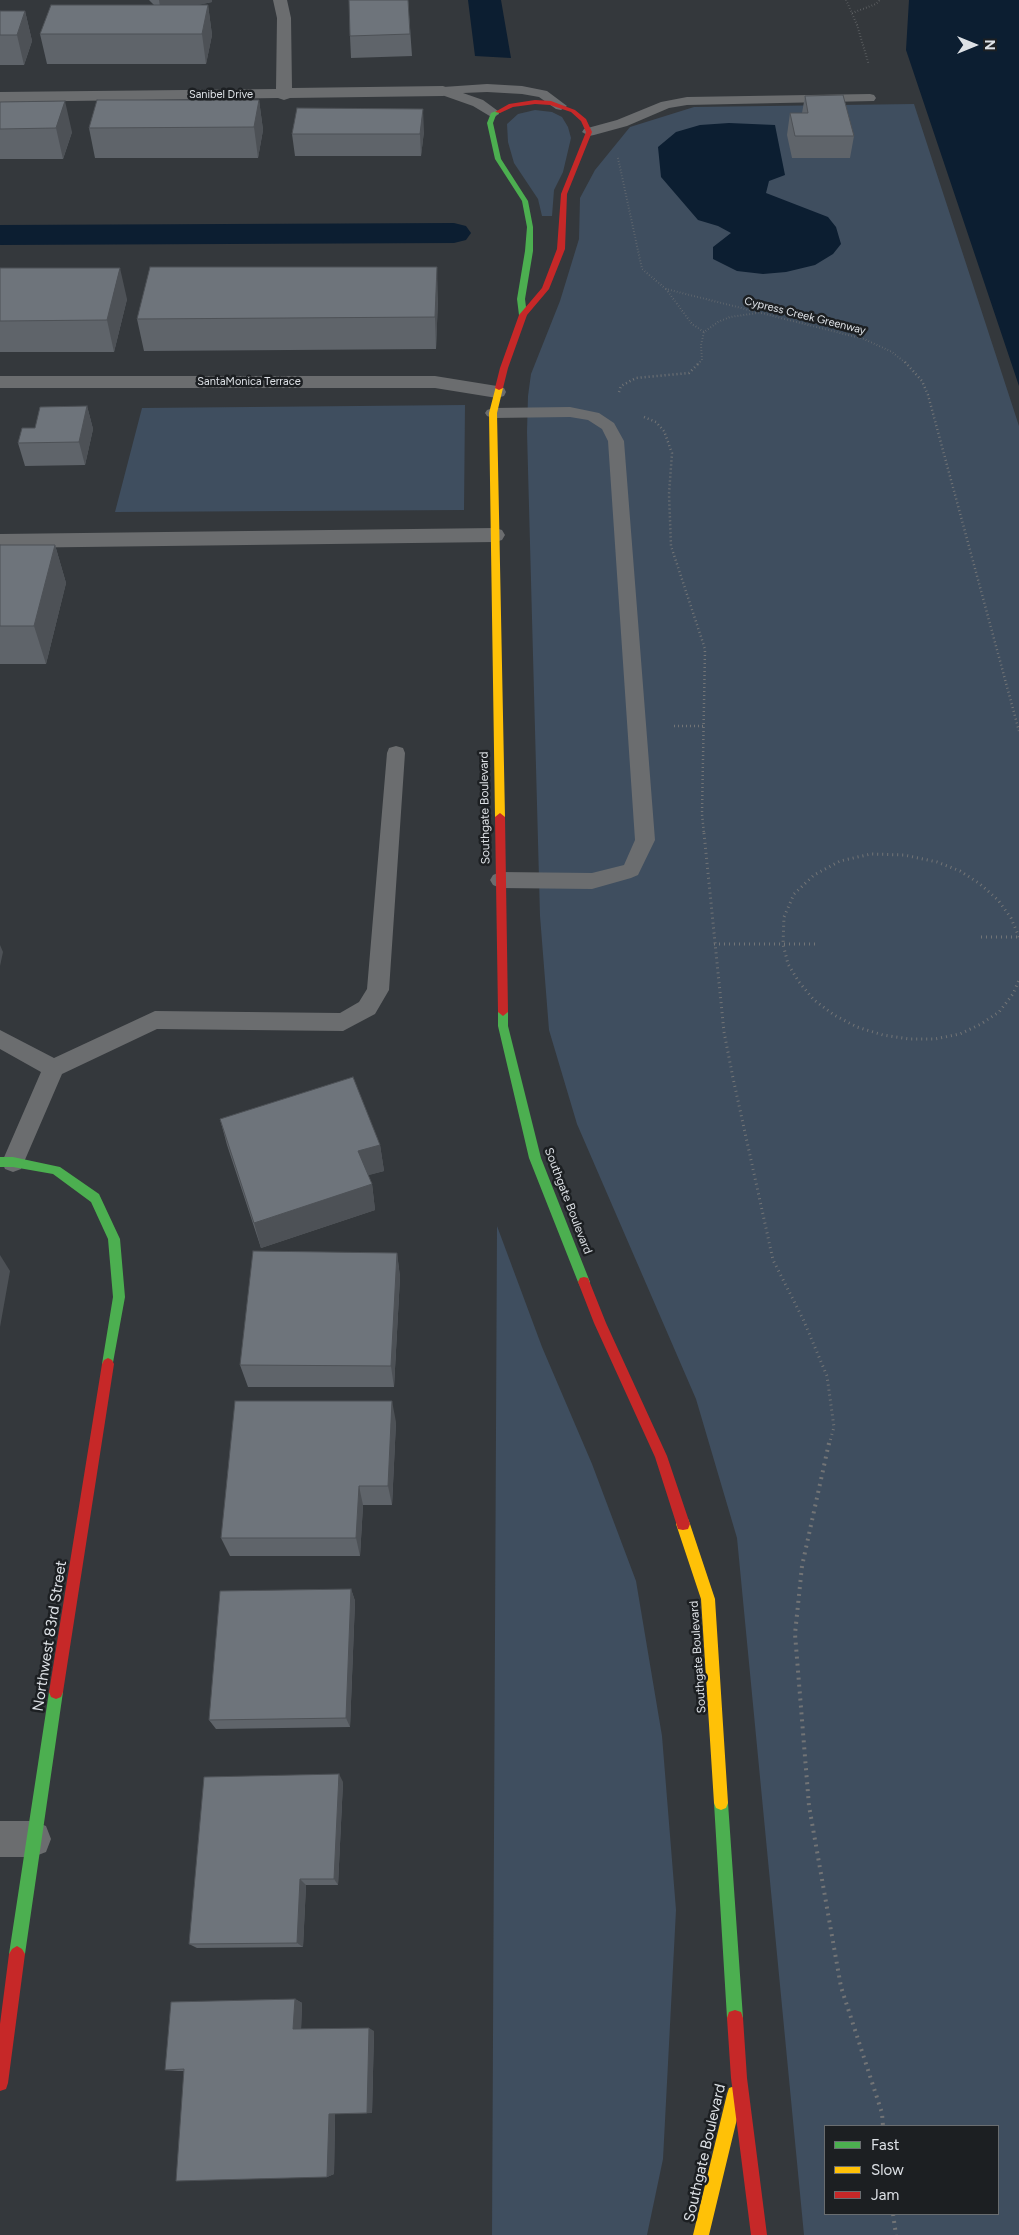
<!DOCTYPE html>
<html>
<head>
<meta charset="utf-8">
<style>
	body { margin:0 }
	#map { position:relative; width:1019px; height:2235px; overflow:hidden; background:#34383c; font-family:Figtree,sans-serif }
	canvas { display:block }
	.legend { position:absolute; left:824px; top:2125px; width:175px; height:90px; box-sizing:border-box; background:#1c1f22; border:1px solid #696d70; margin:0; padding:6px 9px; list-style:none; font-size:15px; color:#dde1e6 }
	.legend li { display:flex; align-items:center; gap:10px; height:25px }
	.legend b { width:25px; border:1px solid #696d70 }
	.north { position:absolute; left:949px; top:20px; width:50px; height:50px; -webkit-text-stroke:4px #1c1f22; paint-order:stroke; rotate:90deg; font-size:14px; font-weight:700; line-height:20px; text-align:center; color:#dde1e6 }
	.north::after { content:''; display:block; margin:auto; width:18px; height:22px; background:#dde1e6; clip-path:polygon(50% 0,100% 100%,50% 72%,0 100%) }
</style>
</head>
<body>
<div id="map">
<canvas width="1019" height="2235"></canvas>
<ul class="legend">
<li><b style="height:6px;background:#4caf50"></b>Fast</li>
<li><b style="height:6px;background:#ffc107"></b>Slow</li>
<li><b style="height:6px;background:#c62828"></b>Jam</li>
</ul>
<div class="north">N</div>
</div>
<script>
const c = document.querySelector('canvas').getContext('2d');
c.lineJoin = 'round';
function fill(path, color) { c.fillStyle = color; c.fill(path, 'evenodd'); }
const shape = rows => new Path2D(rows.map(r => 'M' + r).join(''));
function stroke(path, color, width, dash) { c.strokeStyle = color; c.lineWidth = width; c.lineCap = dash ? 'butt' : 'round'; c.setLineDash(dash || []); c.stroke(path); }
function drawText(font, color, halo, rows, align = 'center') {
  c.font = font + ' Figtree,sans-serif'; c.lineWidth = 5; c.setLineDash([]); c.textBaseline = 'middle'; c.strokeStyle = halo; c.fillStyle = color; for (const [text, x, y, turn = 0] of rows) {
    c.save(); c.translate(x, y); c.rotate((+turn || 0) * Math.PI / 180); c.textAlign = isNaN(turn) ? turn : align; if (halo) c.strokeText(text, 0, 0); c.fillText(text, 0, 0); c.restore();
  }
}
const green = shape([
	[914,104,1019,426,1019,2235,804,2235,737,1538,696,1399,577,1124,549,1030,540,916,527,432,528,396,531,374,560,301,579,239,580,198,595,170,630,127,694,107],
	[825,2126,998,2126,998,2214,825,2214],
	[535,110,552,112,562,117,568,127,571,138,563,172,554,190,552,216,542,216,538,199,514,163,508,142,507,124,518,114],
	[465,405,464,510,115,512,142,408],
	[497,1226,542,1347,592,1464,636,1581,662,1736,676,1910,663,2159,647,2235,492,2235]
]);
const water = shape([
	[468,0,501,0,511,58,475,56],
	[909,0,1019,0,1019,386,906,50],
	[729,123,775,125,785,175,769,181,766,193,828,217,836,227,841,244,833,254,815,265,786,272,763,274,737,271,713,259,713,247,731,233,718,226,698,220,661,177,658,147,676,132,700,125]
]);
const canal = shape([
	[454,223,466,226,471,233,466,240,454,243,0,245,0,225,454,223]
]);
const pathFar3 = shape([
	[846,0,857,25,869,65],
	[852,13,876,4,880,0],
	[618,158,642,269,666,289,864,339,892,352,907,364],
	[666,289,692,324,704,332],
	[698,364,702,360,701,345,704,332,718,322,730,317,758,313]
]);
const pathFar2 = shape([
	[905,362,922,381,928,395,1019,731],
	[619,392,621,386,636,378,689,373,700,362],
	[644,417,656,422,664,431,672,453,669,494,671,546,705,649,702,814,704,834],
	[674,726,705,726]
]);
const pathFar1 = shape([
	[704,833,724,1032,733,1078,773,1260,803,1319,827,1376,834,1427,829,1445],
	[981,937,1019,937],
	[1019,937,1011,918,998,900,980,884,960,871,937,862,904,855,871,854,840,861,814,875,794,894,784,917,783,944,788,964,799,982,814,1000,834,1015,857,1027,883,1035,909,1039,935,1039,960,1034,981,1024,999,1012,1013,994,1019,980],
	[714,944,819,944]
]);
const path = shape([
	[829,1443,802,1566,795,1634,809,1806,841,1987,882,2113,883,2126],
	[893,2214,896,2235]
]);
const lane = shape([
	[487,84,522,86,547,91,567,106,561,110,556,109,539,97,522,94,487,92,463,93,483,100,498,111,499,114,493,118,473,106,439,94,437,91,443,87,487,84],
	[870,94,874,95,876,98,874,101,687,105,669,108,627,126,594,135,589,136,582,132,584,129,617,120,661,102,687,97,870,94],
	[570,407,599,413,614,423,624,441,655,840,638,875,631,878,592,889,500,888,493,885,490,880,493,875,500,872,592,873,624,865,635,840,608,441,602,429,588,420,570,417,493,418,487,416,485,413,487,410,493,408,570,407],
	[396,746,403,748,405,753,389,990,375,1014,343,1031,157,1029,62,1074,21,1169,13,1172,5,1169,2,1162,41,1072,0,1049,0,1030,54,1058,155,1011,340,1013,359,1002,367,989,387,753,389,748,396,746]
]);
const street = shape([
	[273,0,287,0,291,18,292,88,443,86,448,88,451,91,448,94,443,96,290,98,284,100,278,98,0,102,0,92,276,89,277,18,273,0],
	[0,376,435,376,497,386,504,388,506,392,504,396,497,398,435,388,0,388,0,376],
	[495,528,502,530,505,535,502,540,495,542,0,548,0,534,495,528],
	[0,1821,33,1821,46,1826,51,1839,46,1852,33,1857,0,1857,0,1821]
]);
const fast = shape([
	[496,111,501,112,496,115,493,123,501,159,528,201,533,227,533,251,525,299,527,315,523,317,519,315,517,299,525,251,527,227,522,201,495,159,487,123,491,113,496,111],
	[503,1008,508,1012,508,1026,541,1158,590,1282,588,1286,584,1287,580,1286,578,1282,529,1158,498,1026,498,1012,503,1008],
	[0,1157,13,1157,60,1167,99,1194,120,1239,125,1297,112,1368,108,1370,104,1368,102,1364,113,1297,108,1239,91,1202,53,1174,13,1167,0,1167,0,1157],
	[56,1685,61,1687,63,1692,25,1954,22,1959,17,1962,12,1959,9,1954,49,1692,51,1687,56,1685],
	[721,1796,726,1798,728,1803,743,2018,741,2024,735,2026,729,2024,727,2018,714,1803,716,1798,721,1796]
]);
const slow = shape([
	[496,386,503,388,497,413,505,817,500,821,495,817,489,413,496,386],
	[683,1518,688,1519,690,1524,715,1599,728,1803,726,1808,721,1810,716,1808,714,1803,701,1599,676,1524,678,1519,683,1518],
	[735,2086,741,2088,743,2094,709,2235,693,2235,727,2094,729,2088,735,2086]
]);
const jam = shape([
	[535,100,551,101,575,110,586,119,592,132,567,194,565,249,549,289,527,315,508,368,503,388,499,390,495,388,500,368,519,315,542,288,557,249,561,194,586,132,581,121,571,112,550,105,535,104,513,107,500,113,495,112,509,104,535,100],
	[500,813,505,817,508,1012,503,1016,498,1012,495,817,500,813],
	[584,1277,588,1278,606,1323,667,1456,690,1524,688,1529,683,1530,678,1529,655,1457,594,1323,578,1282,580,1278,584,1277],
	[108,1358,112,1360,114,1364,63,1692,61,1697,56,1699,51,1697,49,1692,102,1364,104,1360,108,1358],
	[17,1946,22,1949,25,1954,8,2083,6,2089,0,2091,0,2024,9,1954,12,1949,17,1946],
	[735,2010,741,2012,743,2018,747,2078,767,2235,751,2235,731,2078,727,2018,729,2012,735,2010]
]);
const wall = shape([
	[149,0,212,0,212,2,197,5,208,5,212,35,206,64,47,64,40,34,154,5],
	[408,0,412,56,351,58,350,36],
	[0,11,25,11,32,41,24,65,0,65],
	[805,96,854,136,850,158,792,158,787,135,790,113,802,113],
	[259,100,263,130,258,158,95,158,89,128],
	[0,102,72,132,63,159,0,159],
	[424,131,421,156,295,156,292,134],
	[0,268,127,299,114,352,0,352],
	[438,298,436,349,144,351,137,319],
	[87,406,93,429,85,465,25,466,18,443,35,428],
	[0,545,55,545,66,583,46,664,0,664],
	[220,1119,380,1145,384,1171,368,1175,372,1184,375,1210,261,1248,227,1145],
	[397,1253,400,1277,394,1387,248,1387,240,1365],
	[396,1422,392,1505,363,1505,360,1556,230,1556,221,1538],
	[351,1589,355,1601,350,1727,216,1729,209,1720],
	[343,1782,338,1885,306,1885,303,1947,197,1948,189,1944],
	[295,1999,302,2003,301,2029,374,2031,372,2113,335,2114,334,2174,327,2177,184,2071,178,2071,165,2070]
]);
const shadedWall = shape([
	[159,0,212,0,212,2,161,13],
	[208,5,212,35,206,64,202,34],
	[25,11,32,41,24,65,17,35],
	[259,100,263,130,258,158,254,127],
	[65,101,72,132,63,159,56,128],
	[423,109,424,131,421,156,420,134],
	[437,267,438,298,436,349,435,317],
	[120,268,127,299,114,352,107,320],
	[87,406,93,429,85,465,79,442],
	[55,545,66,583,46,664,34,626],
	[0,945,3,952,0,966],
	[380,1145,384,1171,362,1177,358,1151],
	[372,1184,375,1210,261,1248,254,1223],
	[397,1253,400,1277,394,1387,391,1366],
	[0,1255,10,1271,0,1327],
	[392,1401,396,1422,392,1505,388,1486],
	[359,1486,363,1505,360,1556,356,1538],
	[351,1589,355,1601,350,1727,346,1718],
	[339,1774,343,1782,338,1885,334,1879],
	[300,1879,306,1885,303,1947,297,1943],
	[295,1999,302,2003,301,2032,293,2029],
	[369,2028,374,2031,372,2113,367,2113],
	[329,2114,335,2114,334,2174,327,2177]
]);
const building = shape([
	[349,0,408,0,410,34,350,36,349,0],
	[51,5,208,5,202,34,40,34,51,5],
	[0,11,25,11,17,35,0,35,0,11],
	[843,95,854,136,795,136,790,113,808,113,805,96,843,95],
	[97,100,259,100,254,127,89,128,97,100],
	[65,101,56,128,0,129,0,102,65,101],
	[297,108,423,109,420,134,292,134,297,108],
	[150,267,437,267,435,317,137,319,150,267],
	[0,268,120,268,107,320,0,321,0,268],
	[87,406,79,442,18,443,22,428,35,428,40,407,87,406],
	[0,545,55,545,34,626,0,626,0,545],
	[353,1077,380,1145,358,1151,372,1184,254,1223,220,1119,353,1077],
	[253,1251,397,1253,391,1366,240,1365,253,1251],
	[235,1401,392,1401,388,1486,359,1486,356,1538,221,1538,235,1401],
	[351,1589,346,1718,209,1720,220,1591,351,1589],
	[339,1774,334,1879,300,1879,297,1943,189,1944,204,1777,339,1774],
	[295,1999,293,2029,369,2028,367,2113,329,2114,327,2177,176,2181,184,2069,165,2070,171,2002,295,1999]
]);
const farStreetnames = [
	["Sanibel Drive",221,95],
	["Cypress Creek Greenway",805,316,14],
	["SantaMonica Terrace",249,382]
];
const streetNames = [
	["Southgate Boulevard",485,808,-91],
	["Southgate Boulevard",568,1201,69],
	["Southgate Boulevard",698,1657,-94]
];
const nearStreetnames = [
	["Northwest 83rd Street",50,1636,-81],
	["Southgate Boulevard",705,2153,-77]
];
fill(green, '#3f4e5f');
fill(water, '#0c1e31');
fill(canal, '#0c1e31');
stroke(pathFar3, '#727476', 2, [0.5, 2.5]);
stroke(pathFar2, '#727476', 2.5, [1, 3]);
stroke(pathFar1, '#727476', 3, [1, 4]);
stroke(path, '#727476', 4, [2, 5]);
fill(lane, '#6b6d6f');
fill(street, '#6b6d6f');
fill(fast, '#4caf50');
fill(slow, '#ffc107');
fill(jam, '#c62828');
fill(wall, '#5f646a');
fill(shadedWall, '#4d5156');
fill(building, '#6e747b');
stroke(building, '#4d5156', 1);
drawText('11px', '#dde1e6', '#1c1f22', farStreetnames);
drawText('12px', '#dde1e6', '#1c1f22', streetNames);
drawText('15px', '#dde1e6', '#1c1f22', nearStreetnames);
</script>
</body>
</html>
